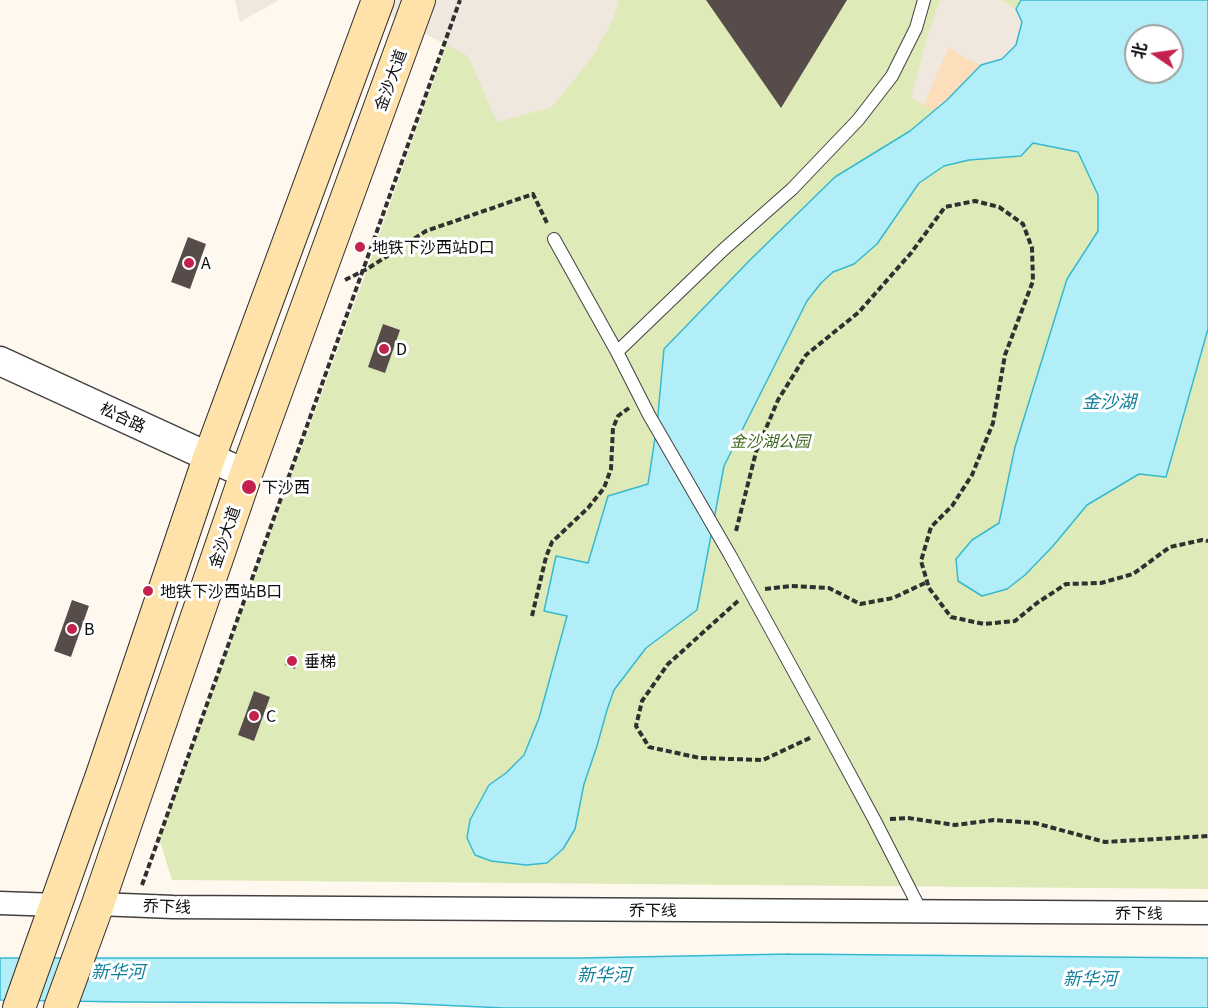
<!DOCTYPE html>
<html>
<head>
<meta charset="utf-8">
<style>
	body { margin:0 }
	#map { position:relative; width:1208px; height:1008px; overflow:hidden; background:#fff8ef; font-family:Georgia,"Noto Sans SC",serif }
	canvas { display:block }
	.north { position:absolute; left:1124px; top:24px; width:60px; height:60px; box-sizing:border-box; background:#fff; border:2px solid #9f9f9f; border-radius:50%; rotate:283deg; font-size:16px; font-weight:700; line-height:24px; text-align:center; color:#0e0e0e }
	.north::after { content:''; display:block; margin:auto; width:21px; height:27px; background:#c3224f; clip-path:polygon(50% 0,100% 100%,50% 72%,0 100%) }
</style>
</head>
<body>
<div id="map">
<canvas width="1208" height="1008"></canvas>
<div class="north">北</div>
</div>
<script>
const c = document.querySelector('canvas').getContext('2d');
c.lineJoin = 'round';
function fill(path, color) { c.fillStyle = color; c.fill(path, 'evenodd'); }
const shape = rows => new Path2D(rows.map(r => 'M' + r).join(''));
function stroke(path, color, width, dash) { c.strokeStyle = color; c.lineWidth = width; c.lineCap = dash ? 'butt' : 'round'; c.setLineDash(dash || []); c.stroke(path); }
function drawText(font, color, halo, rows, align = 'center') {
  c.font = font + ' Georgia,"Noto Sans SC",serif'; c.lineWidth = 6; c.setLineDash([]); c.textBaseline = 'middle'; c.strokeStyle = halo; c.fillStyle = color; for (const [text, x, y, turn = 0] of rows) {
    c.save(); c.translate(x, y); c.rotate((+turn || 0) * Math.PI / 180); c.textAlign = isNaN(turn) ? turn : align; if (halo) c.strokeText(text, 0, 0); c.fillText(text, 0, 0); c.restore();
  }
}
const green = shape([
	[462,0,1208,0,1208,889,172,880,159,838,367,269],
	[1136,36,1172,36,1172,72,1136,72]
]);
const sand = shape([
	[949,47,965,58,981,65,947,100,934,111,924,105]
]);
const plaza = shape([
	[235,0,279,0,240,22],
	[359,0,619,0,614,17,594,55,552,107,497,122,468,56],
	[940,0,1001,0,1016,9,1022,22,1016,45,1002,59,981,65,965,58,949,47,924,105,911,97,929,31]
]);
const water = shape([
	[1021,0,1208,0,1208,329,1166,477,1139,474,1087,505,1053,546,1025,575,1007,589,982,596,958,581,956,559,972,540,999,523,1015,447,1067,279,1098,231,1098,195,1078,152,1033,143,1021,156,969,160,944,166,919,183,877,244,854,264,833,272,821,283,807,301,724,466,697,610,646,648,614,690,607,710,597,746,584,784,575,829,563,849,547,863,526,865,491,861,475,855,467,838,470,820,489,785,506,773,524,755,539,718,567,616,544,611,556,556,588,563,608,496,648,484,657,425,664,349,750,260,835,177,910,131,947,100,981,65,1002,59,1016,45,1022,22,1016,9,1021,0],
	[1136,36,1172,36,1172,72,1136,72,1136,36],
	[790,954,1208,958,1208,1008,504,1008,395,1003,125,1002,0,1000,0,958,579,958,790,954]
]);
const building = shape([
	[706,0,847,0,781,108],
	[188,237,206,244,190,289,171,282],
	[383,324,400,330,385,373,368,367],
	[72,600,89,606,71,657,54,651],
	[289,654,298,658,295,669,285,665],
	[254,691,270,697,254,741,238,735]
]);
const path = shape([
	[345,280,367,269,426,231,533,194,548,225],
	[736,531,756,452,778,400,806,355,859,312,911,253,945,207,975,201,999,207,1023,224,1032,248,1033,281,1005,355,993,423,972,475,952,506,931,527,921,561,929,588,951,617,984,624,1015,621,1037,603,1066,584,1101,583,1133,574,1170,547,1202,540,1208,541],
	[765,589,791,586,829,588,860,604,893,598,927,582],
	[738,601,668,664,642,701,636,726,649,747,700,758,763,760,812,737],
	[532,616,546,557,552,542,588,508,604,488,611,469,613,428,618,416,629,408],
	[890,819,908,818,955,825,994,820,1035,823,1105,842,1208,836],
	[142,885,460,0]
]);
const service = shape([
	[554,239,617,352,649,415,730,555,826,730,874,819,921,911],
	[617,352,723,250,792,189,858,120,892,76,916,28,924,0]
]);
const minor = shape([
	[0,903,57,905],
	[98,904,173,907,1208,913]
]);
const tertiary = shape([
	[0,361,246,474]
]);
const secondary = shape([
	[19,1008,103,772,209,458,378,0],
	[60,1008,98,904,246,474,419,0]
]);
const markers = [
	[360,247,6,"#c3224f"],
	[189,263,6,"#c3224f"],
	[384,349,6,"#c3224f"],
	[249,487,8,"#c3224f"],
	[148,591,6,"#c3224f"],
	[72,629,6,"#c3224f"],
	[292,661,6,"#c3224f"],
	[254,716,6,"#c3224f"]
];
const streetNames = [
	["金沙大道",390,80,-70],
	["松合路",123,417,25],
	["金沙大道",224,537,-71],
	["乔下线",167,906,2],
	["乔下线",653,910],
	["乔下线",1139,913]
];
const poiNames = [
	["地铁下沙西站D口",372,247],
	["A",201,263],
	["D",396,349],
	["下沙西",262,487],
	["地铁下沙西站B口",160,591],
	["B",84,629],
	["垂梯",304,661],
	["C",266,716]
];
const parkNames = [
	["金沙湖公园",770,441]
];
const waterNames = [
	["金沙湖",1109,401],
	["新华河",118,971],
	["新华河",604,974],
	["新华河",1090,978]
];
fill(green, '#deebb8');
fill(sand, '#fcdeba');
fill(plaza, '#f0e7de');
fill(water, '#b2eef8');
stroke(water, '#37b8d1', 1.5);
fill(building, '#574c4a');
stroke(service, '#414141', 14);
stroke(minor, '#414141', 25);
stroke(tertiary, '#414141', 31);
stroke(secondary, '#303030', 34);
stroke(path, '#303030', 4, [6, 3]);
stroke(service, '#fff', 12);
stroke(minor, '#fff', 22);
stroke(tertiary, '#fff', 28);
stroke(secondary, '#ffe2aa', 32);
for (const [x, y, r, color] of markers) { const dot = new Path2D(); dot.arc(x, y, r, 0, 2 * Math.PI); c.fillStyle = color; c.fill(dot); stroke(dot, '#fff', 2); }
drawText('16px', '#0e0e0e', '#fff', streetNames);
drawText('16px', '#0e0e0e', '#fff', poiNames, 'left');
drawText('italic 16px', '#3e681c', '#fff', parkNames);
drawText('italic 18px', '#13819d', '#fff', waterNames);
</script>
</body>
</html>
